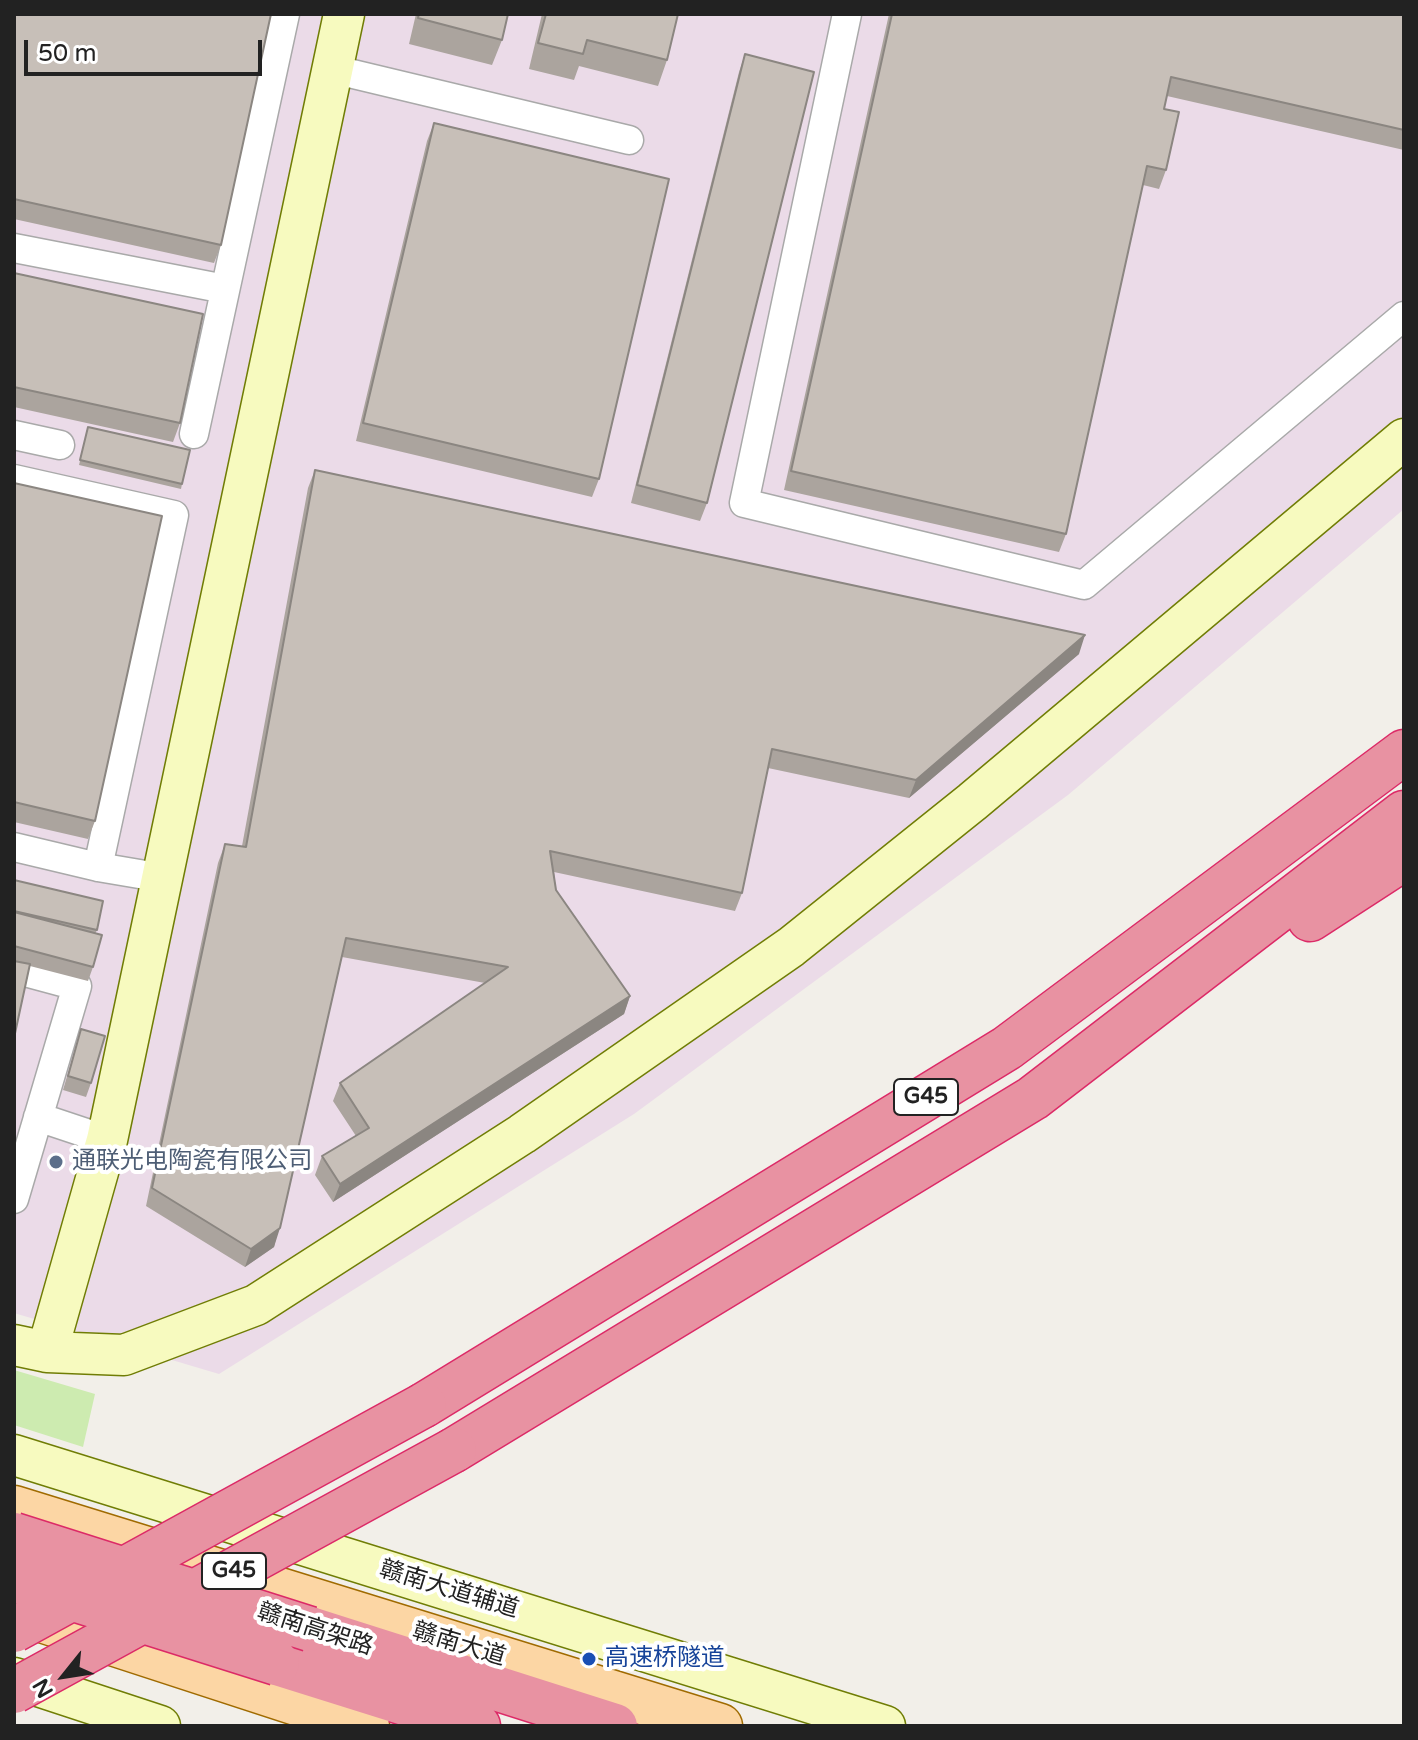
<!DOCTYPE html>
<html>
<head>
<meta charset="utf-8">
<style>
	body { margin:0 }
	#map { position:relative; width:1418px; height:1740px; overflow:hidden; background:#f2efe9; font-family:"Varela Round",sans-serif }
	canvas { display:block }
	.frame { position:absolute; inset:0; border:16px solid #222; pointer-events:none }
	.north { position:absolute; left:24px; top:1636px; width:80px; height:80px; -webkit-text-stroke:6px #fff; paint-order:stroke; rotate:240deg; font-size:22px; font-weight:700; line-height:32px; text-align:center; color:#222 }
	.north::after { content:''; display:block; margin:auto; width:28px; height:36px; background:#222; clip-path:polygon(50% 0,100% 100%,50% 72%,0 100%) }
	.scale { position:absolute; left:24px; top:40px; width:238px; height:36px; box-sizing:border-box; border:4px solid #222; border-top:0; padding-left:10px; font-size:24px; line-height:28px; white-space:nowrap; color:#222; -webkit-text-stroke:6px #fff; paint-order:stroke }
</style>
</head>
<body>
<div id="map">
<canvas width="1418" height="1740"></canvas>
<div class="frame"></div>
<div class="north">N</div>
<div class="scale">50 m</div>
</div>
<script>
const c = document.querySelector('canvas').getContext('2d');
c.lineJoin = 'round';
function fill(path, color) { c.fillStyle = color; c.fill(path, 'evenodd'); }
const shape = rows => new Path2D(rows.map(r => 'M' + r).join(''));
function stroke(path, color, width, dash) { c.strokeStyle = color; c.lineWidth = width; c.lineCap = dash ? 'butt' : 'round'; c.setLineDash(dash || []); c.stroke(path); }
function drawText(font, color, halo, rows, align = 'center') {
  c.font = font + ' "Varela Round","Noto Sans SC",sans-serif'; c.lineWidth = 8; c.setLineDash([]); c.textBaseline = 'middle'; c.strokeStyle = halo; c.fillStyle = color; for (const [text, x, y, turn = 0] of rows) {
    c.save(); c.translate(x, y); c.rotate((+turn || 0) * Math.PI / 180); c.textAlign = isNaN(turn) ? turn : align; if (halo) c.strokeText(text, 0, 0); c.fillText(text, 0, 0); c.restore();
  }
}
const industrial = shape([
	[14,14,1404,14,1404,509,1068,795,634,1114,219,1374,14,1313]
]);
const grass = shape([
	[14,1370,95,1394,83,1447,14,1425]
]);
const street = shape([
	[847,14,744,503,1084,585,1404,316],
	[332,69,629,140],
	[14,248,225,289],
	[194,434,285,14],
	[14,435,60,445],
	[14,479,174,515,98,867],
	[14,847,98,867,163,878],
	[14,969,77,986,14,1199],
	[38,1117,107,1140]
]);
const secondary = shape([
	[14,1345,47,1352,107,1140,344,14],
	[47,1352,124,1355,256,1305,522,1134,791,947,972,802,1404,439],
	[14,1455,885,1726],
	[14,1678,160,1726]
]);
const primary = shape([
	[14,1508,720,1726],
	[14,1611,367,1726]
]);
const highway = shape([
	[1310,919,1404,858],
	[424,1405,1007,1048,1404,752],
	[454,1450,1033,1098,1404,813],
	[310,1629,615,1726],
	[277,1663,478,1726]
]);
const highwayBridge = shape([
	[14,1535,310,1629],
	[14,1580,277,1663],
	[14,1630,424,1405],
	[14,1691,454,1450]
]);
const wall = shape([
	[14,14,221,245,214,263,14,219],
	[416,14,508,14,502,40,492,65,409,44],
	[542,14,678,14,667,60,658,86,579,66,574,80,529,69],
	[889,14,1404,14,1404,150,1167,96,1164,109,1166,170,1159,189,1143,185,1066,534,1059,552,784,490],
	[745,54,707,503,700,521,631,503,739,72],
	[434,123,599,479,592,497,356,441,427,141],
	[14,273,180,423,173,442,14,407],
	[88,427,182,484,181,489,79,465],
	[315,470,1079,654,909,798,768,768,742,893,735,911,554,872,556,890,630,996,624,1014,333,1202,315,1175,322,1156,356,1136,333,1101,340,1083,485,983,342,957,274,1247,245,1267,146,1206,218,863,225,844,242,846,308,488],
	[14,483,95,821,88,839,14,822],
	[14,880,97,930,95,934,93,967,88,981,30,966,14,1038],
	[81,1029,91,1083,86,1097,63,1090]
]);
const shadedWall = shape([
	[1085,635,1079,654,909,798,916,780],
	[630,996,624,1014,333,1202,340,1184],
	[280,1228,274,1247,245,1267,251,1249]
]);
const building = shape([
	[14,14,271,14,221,245,14,199,14,14],
	[419,14,508,14,502,40,418,18,419,14],
	[546,14,678,14,667,60,587,40,583,54,538,43,546,14],
	[892,14,1404,14,1404,130,1171,77,1164,109,1179,112,1166,170,1147,166,1066,534,791,471,892,14],
	[745,54,814,72,707,503,637,485,745,54],
	[434,123,669,179,599,479,363,423,434,123],
	[14,273,203,314,180,423,14,387,14,273],
	[88,427,190,450,182,484,80,460,88,427],
	[315,470,1085,635,916,780,772,749,742,893,550,851,556,890,630,996,340,1184,322,1156,369,1128,340,1083,508,967,346,938,280,1228,251,1249,152,1188,225,844,246,847,315,470],
	[14,483,162,516,95,821,14,802,14,483],
	[14,880,103,901,97,930,14,911,14,880],
	[14,912,102,935,93,967,14,946,14,912],
	[14,961,30,964,14,1038,14,961],
	[81,1029,105,1036,91,1083,68,1076,81,1029]
]);
const markers = [
	[56,1162,8,"#5c6f8a"],
	[589,1659,8,"#1a4fb4"]
];
const shields = [
	[926,1097,64],
	[234,1571,64]
];
const shieldNames = [
	["G45",926,1097],
	["G45",234,1571]
];
const serviceNames = [
	["通联光电陶瓷有限公司",72,1162]
];
const streetNames = [
	["赣南大道辅道",449,1590,17],
	["赣南高架路",315,1630,18],
	["赣南大道",459,1645,17]
];
const transitNames = [
	["高速桥隧道",605,1659]
];
fill(industrial, '#ebdbe8');
fill(grass, '#cdebb0');
stroke(street, '#a9a9a9', 31);
stroke(secondary, '#707d05', 43);
stroke(primary, '#a06b00', 47);
stroke(highway, '#dc2a67', 47);
stroke(street, '#fff', 28);
stroke(secondary, '#f7fabf', 40);
stroke(primary, '#fcd6a4', 44);
stroke(highway, '#e892a2', 44);
stroke(highwayBridge, '#dc2a67', 47, []);
stroke(highwayBridge, '#e892a2', 44);
fill(wall, '#aba49e');
fill(shadedWall, '#8b8681');
fill(building, '#c7bfb8');
stroke(building, '#8b8681', 2);
for (const [x, y, r, color] of markers) { const dot = new Path2D(); dot.arc(x, y, r, 0, 2 * Math.PI); c.fillStyle = color; c.fill(dot); stroke(dot, '#fff', 3); }
for (const [x, y, w] of shields) { const box = new Path2D(); box.roundRect(x - w / 2, y - 18, w, 36, 6); c.fillStyle = '#fff'; c.fill(box); stroke(box, '#222', 2); }
drawText('bold 22px', '#222', null, shieldNames);
drawText('24px', '#4e5e75', '#fff', serviceNames, 'left');
drawText('24px', '#222', '#fff', streetNames);
drawText('24px', '#164399', '#fff', transitNames, 'left');
</script>
</body>
</html>
